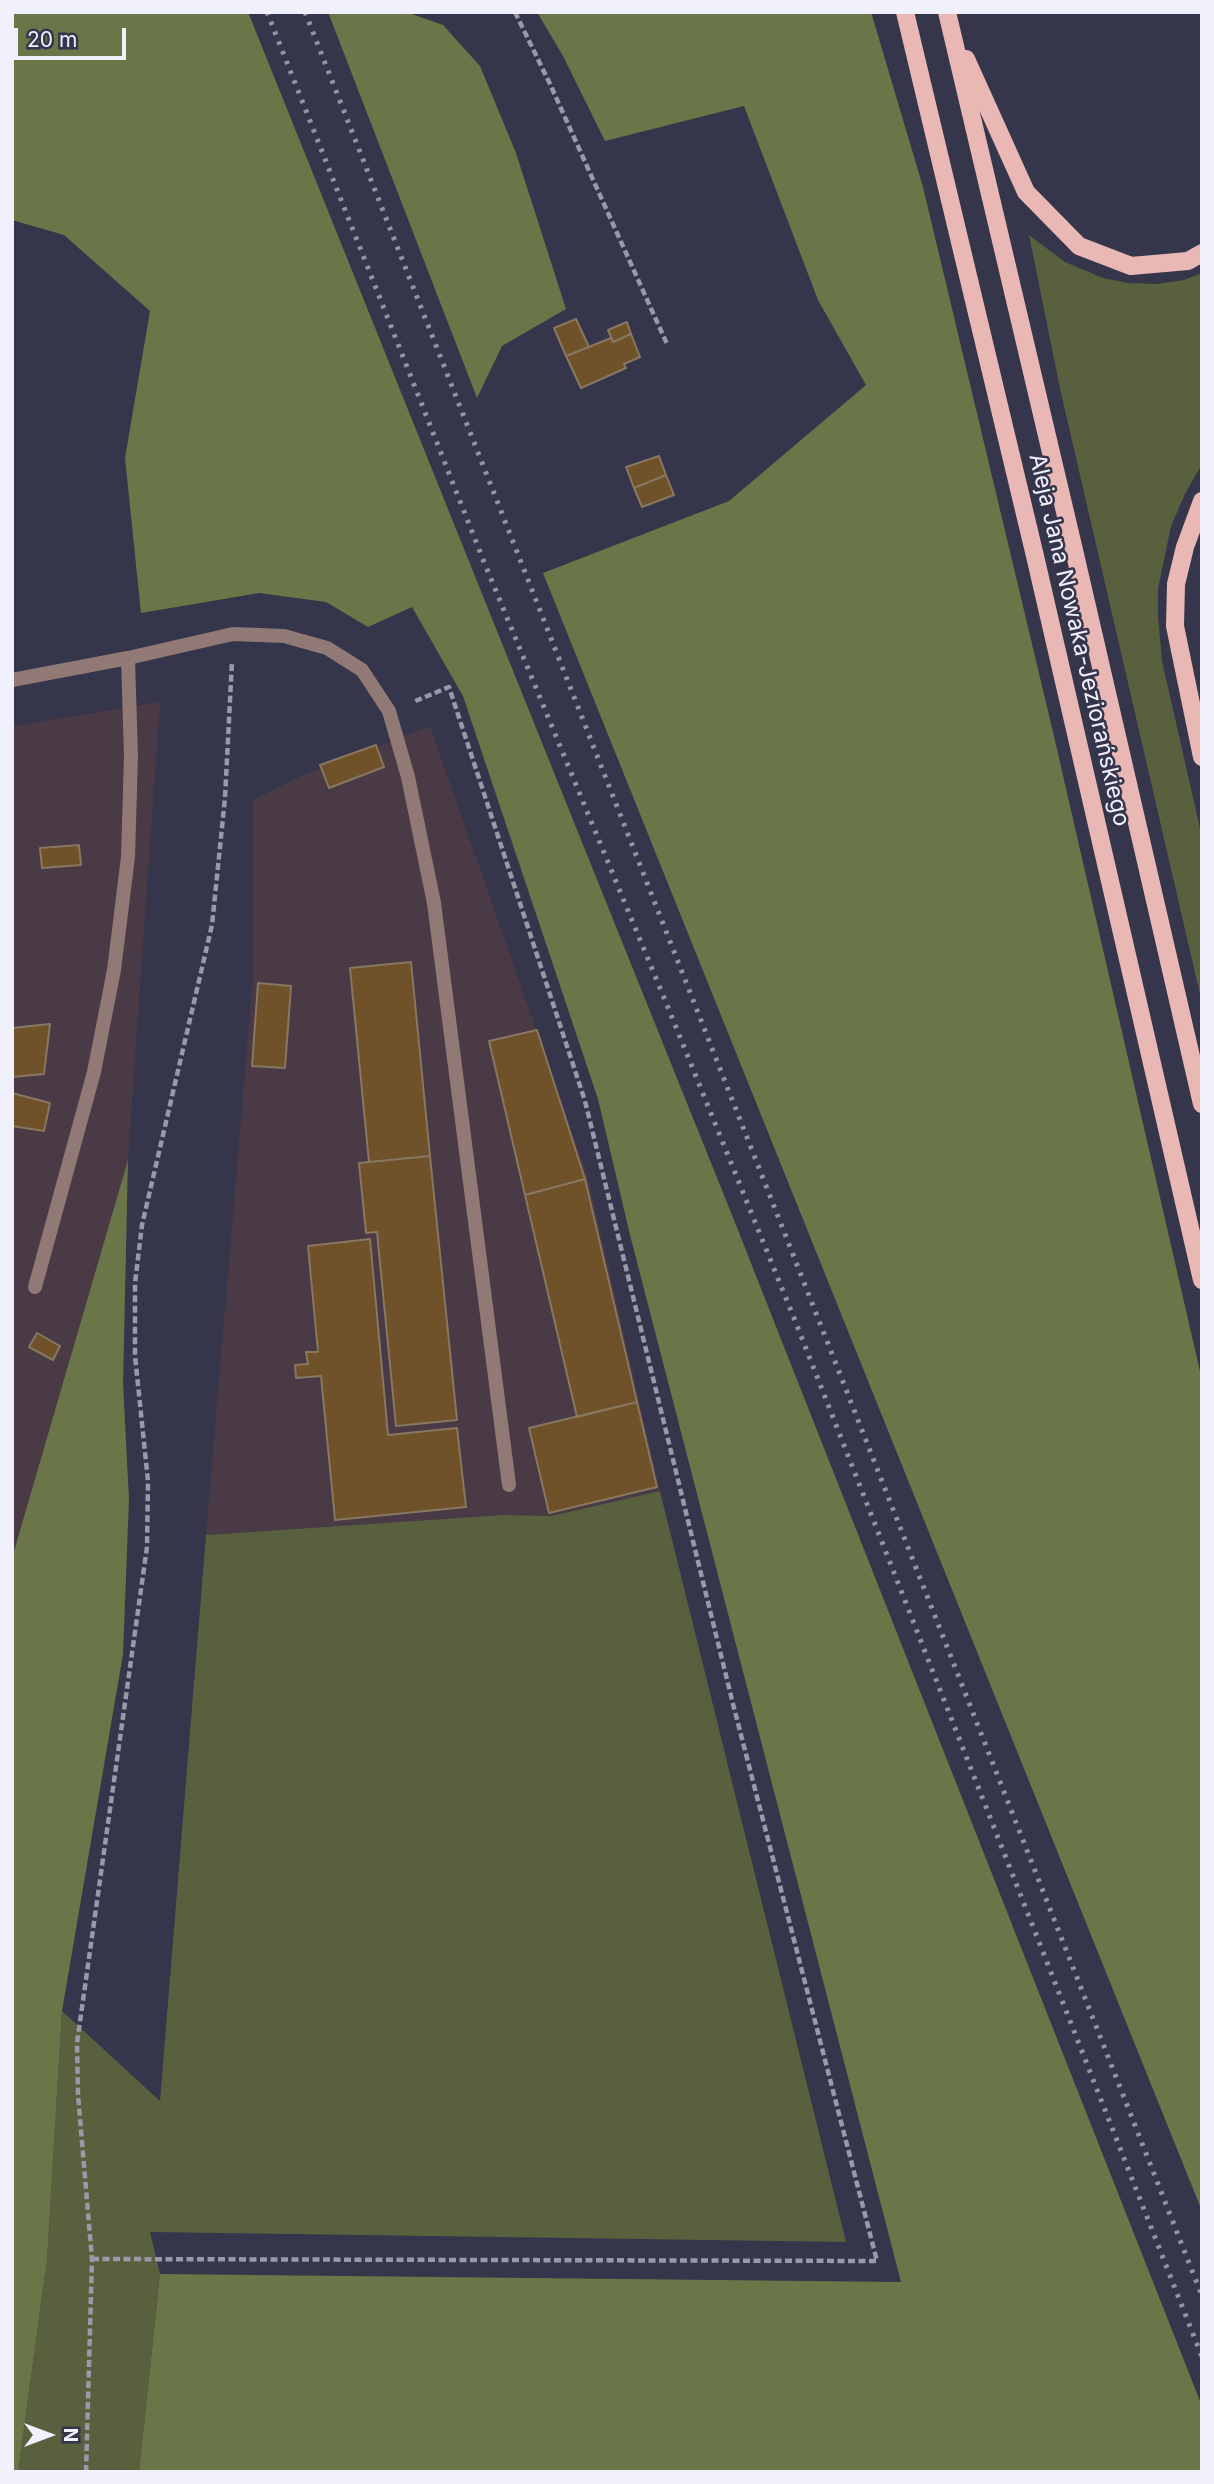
<!DOCTYPE html>
<html>
<head>
<meta charset="utf-8">
<style>
	body { margin:0 }
	#map { position:relative; width:1214px; height:2484px; overflow:hidden; background:#35354b; font-family:Inter,sans-serif }
	canvas { display:block }
	.frame { position:absolute; inset:0; border:14px solid #f1f1fd; pointer-events:none }
	.north { position:absolute; left:14px; top:2400px; width:70px; height:70px; -webkit-text-stroke:5px #35354b; paint-order:stroke; rotate:90deg; font-size:19px; font-weight:700; line-height:28px; text-align:center; color:#f1f1fd }
	.north::after { content:''; display:block; margin:auto; width:24px; height:32px; background:#f1f1fd; clip-path:polygon(50% 0,100% 100%,50% 72%,0 100%) }
	.scale { position:absolute; left:14px; top:28px; width:112px; height:32px; box-sizing:border-box; border:4px solid #f1f1fd; border-top:0; padding-left:9px; font-size:21px; line-height:24px; white-space:nowrap; color:#f1f1fd; -webkit-text-stroke:5px #35354b; paint-order:stroke }
</style>
</head>
<body>
<div id="map">
<canvas width="1214" height="2484"></canvas>
<div class="frame"></div>
<div class="north">N</div>
<div class="scale">20 m</div>
</div>
<script>
const c = document.querySelector('canvas').getContext('2d');
c.lineJoin = 'round';
function fill(path, color) { c.fillStyle = color; c.fill(path, 'evenodd'); }
const shape = rows => new Path2D(rows.map(r => 'M' + r).join(''));
function stroke(path, color, width, dash) { c.strokeStyle = color; c.lineWidth = width; c.lineCap = dash ? 'butt' : 'round'; c.setLineDash(dash || []); c.stroke(path); }
function drawText(font, color, halo, rows, align = 'center') {
  c.font = font + ' Inter,sans-serif'; c.lineWidth = 5; c.setLineDash([]); c.textBaseline = 'middle'; c.strokeStyle = halo; c.fillStyle = color; for (const [text, x, y, turn = 0] of rows) {
    c.save(); c.translate(x, y); c.rotate((+turn || 0) * Math.PI / 180); c.textAlign = isNaN(turn) ? turn : align; if (halo) c.strokeText(text, 0, 0); c.fillText(text, 0, 0); c.restore();
  }
}
const industrial = shape([
	[160,702,128,1160,110,1230,12,1558,12,726],
	[430,726,588,1177,660,1491,551,1516,503,1515,206,1535,253,976,253,800,301,776]
]);
const green = shape([
	[1029,235,1065,262,1103,278,1128,283,1157,284,1184,280,1202,273,1202,464,1185,494,1171,526,1158,589,1158,616,1162,661,1202,837,1202,1003,1061,393],
	[660,1491,846,2242,150,2232,160,2274,139,2472,18,2472,47,2260,62,2011,160,2101,206,1535,503,1515,551,1516]
]);
const forest = shape([
	[12,12,248,12,732,1215,1202,2406,1202,2472,139,2472,160,2274,901,2282,630,1235,598,1099,463,696,412,607,368,627,326,602,259,593,141,613,125,458,150,311,64,235,12,220],
	[328,12,406,12,443,25,480,66,516,153,566,309,502,346,477,398],
	[537,12,871,12,923,187,1053,732,1202,1380,1202,2211,543,573,729,501,866,385,818,300,744,106,605,141,563,56],
	[128,1160,123,1383,129,1499,123,1654,62,2011,47,2260,18,2472,12,2472,12,1558]
]);
const building = shape([
	[576,319,589,347,566,356,554,328,576,319],
	[627,322,631,334,613,342,608,330,627,322],
	[631,334,640,357,624,364,626,368,581,388,566,356,611,338,613,342,631,334],
	[659,456,666,475,634,488,626,467,659,456],
	[666,475,674,495,642,507,634,488,666,475],
	[376,745,384,767,329,788,320,765,376,745],
	[79,845,81,865,42,868,40,848,79,845],
	[411,962,430,1156,369,1162,350,968,411,962],
	[258,983,291,986,285,1068,252,1066,258,983],
	[50,1024,44,1074,12,1077,12,1028,50,1024],
	[537,1030,585,1179,525,1195,489,1041,537,1030],
	[12,1093,50,1103,44,1131,12,1126,12,1093],
	[430,1156,457,1420,396,1426,377,1232,366,1233,359,1163,430,1156],
	[585,1179,637,1402,577,1417,525,1195,585,1179],
	[370,1239,388,1435,457,1428,466,1507,335,1520,321,1376,296,1378,295,1365,308,1364,306,1352,318,1352,308,1246,370,1239],
	[37,1333,60,1346,53,1360,29,1347,37,1333],
	[637,1402,657,1487,549,1513,529,1428,637,1402]
]);
const path = shape([
	[515,12,550,84,667,344],
	[92,2259,877,2261,733,1704,585,1101,449,687,413,702],
	[86,2472,92,2259,78,2095,77,2043,147,1547,148,1481,135,1356,135,1283,142,1225,212,925,225,798,232,661]
]);
const lane = shape([
	[12,680,128,658,233,634,284,636,327,648,362,670,389,711,408,777,434,903,509,1485],
	[35,1287,94,1072,114,970,128,857,131,756,128,658]
]);
const primary = shape([
	[905,12,1035,556,1202,1280],
	[947,12,1074,550,1202,1104],
	[966,59,1026,192,1079,246,1131,266,1188,261,1202,253],
	[1202,501,1185,547,1176,584,1175,626,1202,757]
]);
const rail = shape([
	[267,12,484,562,667,1005,794,1318,1202,2357],
	[305,12,1202,2296]
]);
const streetNames = [
	["Aleja Jana Nowaka-Jeziorańskiego",1079,640,77]
];
fill(industrial, '#493a46');
fill(green, '#58603d');
fill(forest, '#6b7648');
fill(building, '#6f5229');
stroke(building, '#887761', 2);
stroke(path, '#99a', 4.5, [7, 3.5]);
stroke(lane, '#917976', 14);
stroke(primary, '#eab8b4', 18);
stroke(rail, '#9393a4', 5, [3.5, 7]);
drawText('23px', '#f1f1fd', '#35354b', streetNames);
</script>
</body>
</html>
